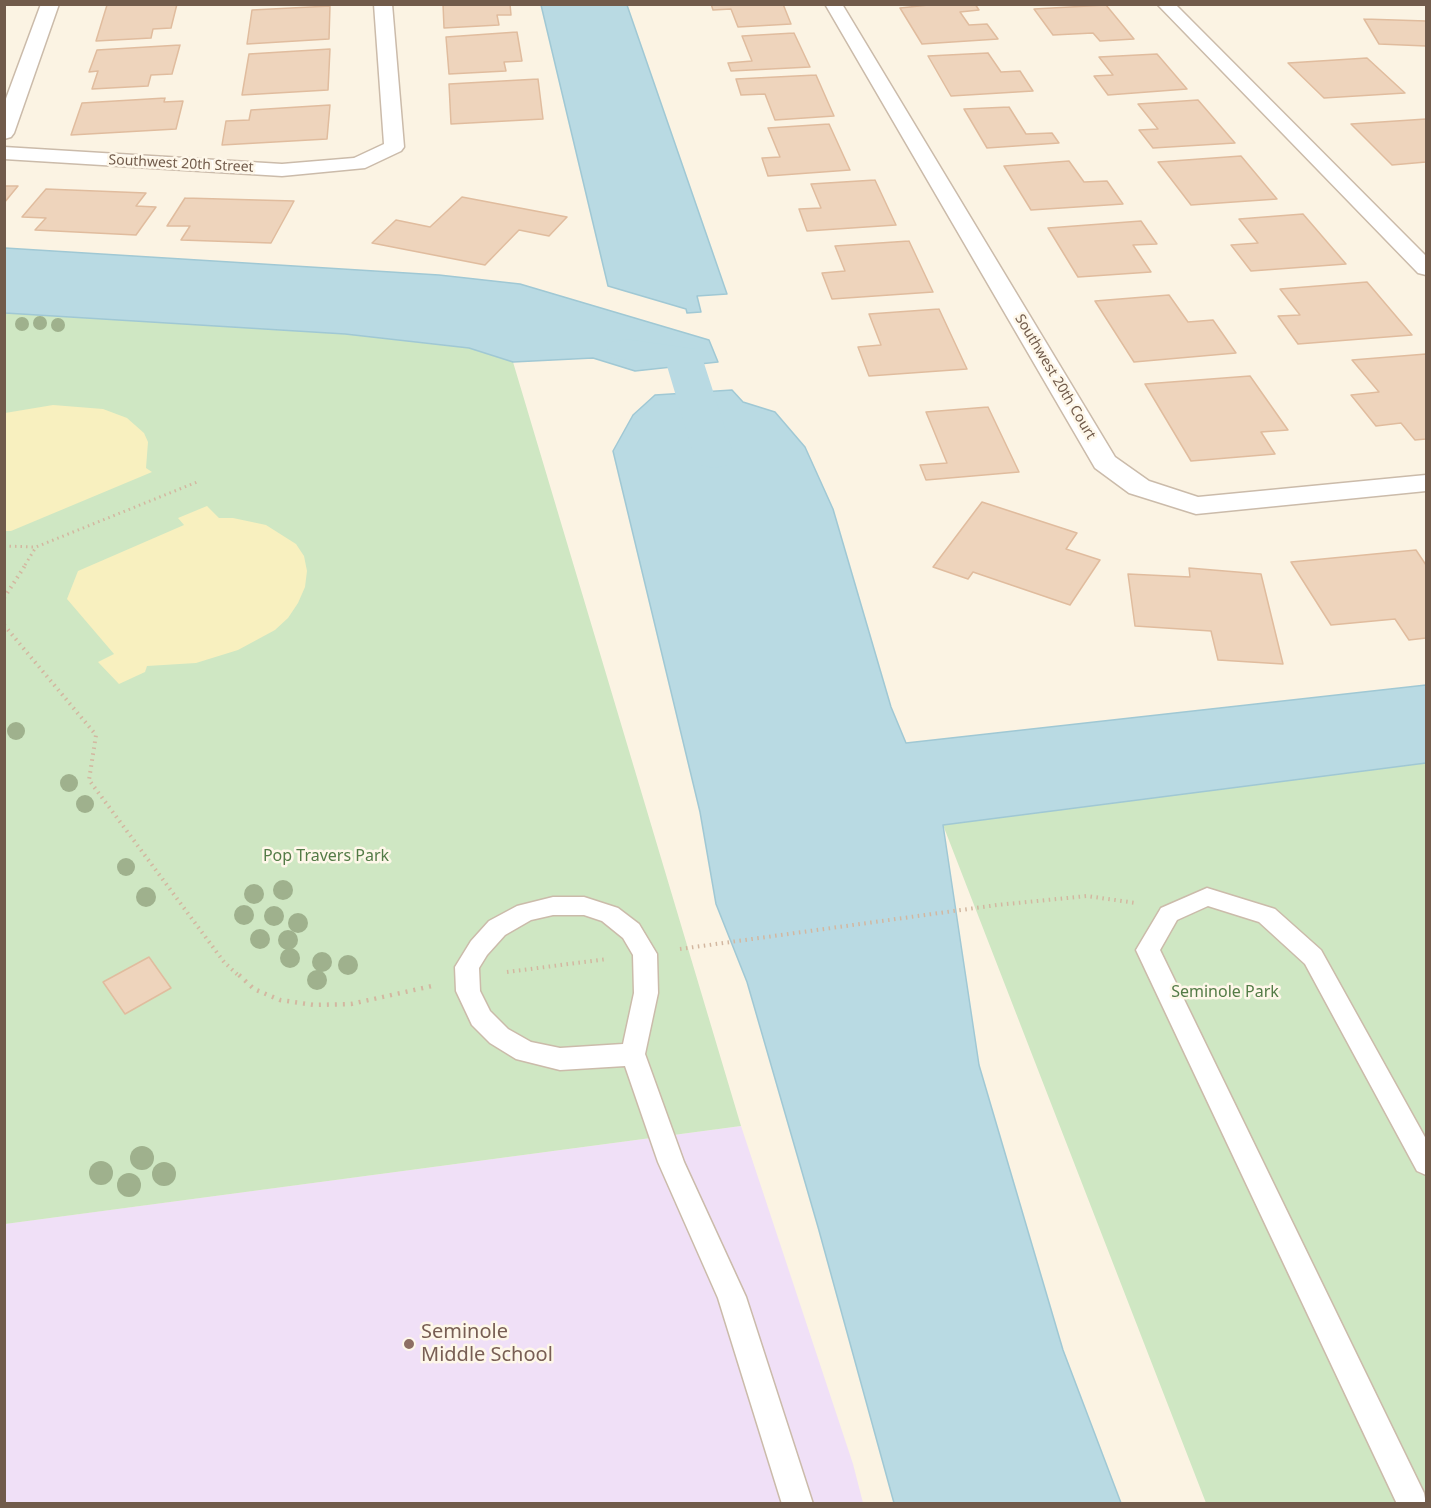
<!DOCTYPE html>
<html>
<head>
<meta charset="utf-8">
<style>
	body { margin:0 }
	#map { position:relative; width:1431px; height:1508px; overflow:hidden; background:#fbf3e3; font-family:"Noto Sans",sans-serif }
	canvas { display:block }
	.frame { position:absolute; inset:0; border:6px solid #715b4b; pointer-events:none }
</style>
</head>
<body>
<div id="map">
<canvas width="1431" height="1508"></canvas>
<div class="frame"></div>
</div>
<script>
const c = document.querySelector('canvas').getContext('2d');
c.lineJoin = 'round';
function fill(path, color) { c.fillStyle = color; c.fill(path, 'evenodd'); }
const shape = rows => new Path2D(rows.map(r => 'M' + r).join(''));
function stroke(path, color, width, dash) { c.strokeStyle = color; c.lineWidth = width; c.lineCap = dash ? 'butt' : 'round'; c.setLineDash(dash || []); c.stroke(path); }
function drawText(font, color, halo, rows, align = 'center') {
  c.font = font + ' "Noto Sans",sans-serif'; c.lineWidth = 5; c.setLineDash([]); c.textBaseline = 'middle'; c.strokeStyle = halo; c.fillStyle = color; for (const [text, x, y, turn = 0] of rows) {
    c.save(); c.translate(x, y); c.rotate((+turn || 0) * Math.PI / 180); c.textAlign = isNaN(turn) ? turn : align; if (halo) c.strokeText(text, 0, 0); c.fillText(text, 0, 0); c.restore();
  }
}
const education = shape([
	[741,1126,853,1464,863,1503,5,1503,4,1224]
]);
const green = shape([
	[5,313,345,334,469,348,513,362,741,1126,5,1224],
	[1426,763,1426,1503,1206,1503,943,825]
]);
const sand = shape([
	[53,405,103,409,127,418,144,433,148,442,146,468,152,472,11,531,5,531,5,413],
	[207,506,219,518,233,518,266,525,296,544,304,556,307,571,305,587,298,603,288,618,275,630,238,650,196,663,147,666,145,672,119,684,98,662,114,654,67,599,78,571,184,525,178,518]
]);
const water = shape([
	[541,5,627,5,727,294,697,296,701,312,687,313,686,309,608,286,541,5],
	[5,248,439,275,520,284,709,340,718,362,635,371,593,358,513,362,469,348,345,334,5,313,5,248],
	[732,390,743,402,775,412,805,447,833,509,891,707,906,743,1426,685,1426,763,943,825,979,1065,1063,1350,1121,1503,894,1503,818,1227,747,982,716,904,700,812,613,451,633,415,655,395,732,390]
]);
const canal = shape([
	[625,339,696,349,702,357,734,456,728,465,714,468,700,465,694,456,667,366,612,358,607,350,612,342,625,339]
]);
const building = shape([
	[177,4,171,28,153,29,151,38,96,41,107,5,177,4],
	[443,4,510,4,511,15,497,15,499,25,444,28,443,4],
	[711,4,783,4,791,24,738,27,731,9,713,10,711,4],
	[938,4,975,4,979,10,960,12,969,25,987,24,998,39,922,44,900,8,938,4],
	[1106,5,1134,39,1100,41,1093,33,1053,35,1034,9,1106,5],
	[330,6,329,39,247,44,252,10,330,6],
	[1364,19,1426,21,1426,46,1379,44,1364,19],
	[517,32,522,61,504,62,506,71,449,74,446,37,517,32],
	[794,33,810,67,731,71,728,63,752,61,742,36,794,33],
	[180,45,172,74,151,75,148,86,92,89,98,71,89,72,97,50,180,45],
	[330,49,328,90,242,95,249,54,330,49],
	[988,53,1001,72,1020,71,1033,91,951,96,928,56,988,53],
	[1157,54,1187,89,1108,95,1094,76,1113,75,1099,57,1157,54],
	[1367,58,1405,93,1324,98,1288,63,1367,58],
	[816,75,834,116,775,120,765,94,741,95,736,79,816,75],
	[538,79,543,119,451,124,449,84,538,79],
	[165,98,164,102,183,101,176,129,71,135,82,103,165,98],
	[1198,100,1235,143,1153,148,1139,130,1158,129,1138,104,1198,100],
	[330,105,327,139,222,145,226,121,249,120,251,110,330,105],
	[1009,107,1026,134,1052,133,1059,143,987,148,964,109,1009,107],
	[1426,119,1426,162,1392,165,1351,124,1426,119],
	[829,124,850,170,768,176,762,158,780,157,768,128,829,124],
	[1241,156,1277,199,1191,205,1158,162,1241,156],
	[1069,161,1084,182,1107,181,1123,204,1031,210,1004,166,1069,161],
	[875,180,896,225,807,231,799,209,821,208,811,184,875,180],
	[4,186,18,186,4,203,4,186],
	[46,189,146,193,136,206,156,207,136,235,35,230,46,218,22,217,46,189],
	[462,197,567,217,549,236,519,230,485,265,372,243,396,220,430,227,462,197],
	[185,198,294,201,271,243,181,240,190,226,167,226,185,198],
	[1303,214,1346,264,1251,271,1231,245,1258,243,1239,219,1303,214],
	[1141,221,1157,244,1133,245,1151,272,1078,277,1048,228,1141,221],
	[909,241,933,292,832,299,822,273,845,271,835,246,909,241],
	[1367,282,1412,335,1298,344,1278,316,1300,315,1280,289,1367,282],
	[1169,295,1188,322,1213,320,1236,353,1134,362,1095,301,1169,295],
	[939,309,967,369,869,376,858,347,881,345,869,314,939,309],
	[1426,354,1426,439,1415,440,1401,423,1376,426,1351,395,1379,392,1352,360,1426,354],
	[1250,376,1288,430,1261,432,1275,454,1191,461,1145,384,1250,376],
	[988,407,1019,472,926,480,920,465,947,463,926,412,988,407],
	[982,502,1077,533,1066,549,1100,560,1070,605,973,572,968,579,933,567,982,502],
	[1416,550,1426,565,1426,638,1409,640,1395,619,1331,625,1291,562,1416,550],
	[1189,568,1261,574,1283,664,1218,660,1211,631,1135,626,1128,574,1190,577,1189,568],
	[149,957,171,988,125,1014,103,982,149,957]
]);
const pathFar2 = shape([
	[4,546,35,547],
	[25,565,36,547,197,482]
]);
const pathFar1 = shape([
	[4,598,26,564],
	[4,625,96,735,89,780,224,962,240,977],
	[680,949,997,905,1087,896,1136,903],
	[507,972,607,959]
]);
const path = shape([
	[239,975,254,989,280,1000,314,1005,351,1004,432,986]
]);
const service = shape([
	[1207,888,1275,909,1321,950,1426,1139,1426,1175,1417,1171,1305,964,1259,922,1208,906,1177,920,1160,950,1424,1493,1426,1504,1397,1504,1136,950,1161,908,1207,888],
	[553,897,584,897,618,908,639,924,657,954,658,993,645,1054,684,1162,746,1297,813,1504,782,1504,718,1298,658,1162,625,1066,560,1070,516,1059,490,1043,472,1025,456,991,455,967,471,941,489,921,517,906,553,897],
	[553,915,584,915,602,921,623,938,633,955,634,993,623,1044,560,1048,531,1042,508,1029,490,1011,480,991,479,968,487,955,505,935,531,920,553,915]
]);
const minor = shape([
	[41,4,59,4,14,133,11,137,4,139,4,104,41,4],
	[374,4,392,4,404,147,401,151,365,168,282,176,4,159,4,147,282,164,354,158,384,144,374,4],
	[825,4,842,4,1115,457,1149,481,1198,497,1426,475,1426,491,1196,514,1129,493,1095,468,825,4],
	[1157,4,1175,4,1426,256,1426,275,1418,273,1157,4]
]);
const trees = [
	[40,323,7],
	[22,324,7],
	[58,325,7],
	[16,731,9],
	[69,783,9],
	[85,804,9],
	[126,867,9],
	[283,890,10],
	[254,894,10],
	[146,897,10],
	[244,915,10],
	[274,916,10],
	[298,923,10],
	[260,939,10],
	[288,940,10],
	[290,958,10],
	[322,962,10],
	[348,965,10],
	[317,980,10],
	[142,1158,12],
	[101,1173,12],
	[164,1174,12],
	[129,1185,12]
];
const markers = [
	[409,1344,6,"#8d6e63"]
];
const farStreetnames = [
	["Southwest 20th Street",181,164,3],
	["Southwest 20th Court",1055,377,59]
];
const parkNames = [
	["Pop Travers Park",326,856],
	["Seminole Park",1225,992]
];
const nearEducationnames = [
	["Seminole",421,1332],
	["Middle School",421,1355]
];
fill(education, '#f0e0f7');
fill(green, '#cfe7c3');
fill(sand, '#f8f0bf');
fill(water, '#b9dae3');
stroke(water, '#a0c8d4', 1.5);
fill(canal, '#b9dae3');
fill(building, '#eed4bc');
stroke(building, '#e0bc9e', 1.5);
stroke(service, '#cbbbaa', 3);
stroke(minor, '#cbbbaa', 3);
stroke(pathFar2, '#d3b7a0', 3, [1.5, 4]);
stroke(pathFar1, '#d3b7a0', 4, [1.5, 4.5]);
stroke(path, '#d3b7a0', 4.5, [2, 6]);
fill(service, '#fff');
fill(minor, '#fff');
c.fillStyle = '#9fb18d';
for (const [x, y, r] of trees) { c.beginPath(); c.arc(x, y, r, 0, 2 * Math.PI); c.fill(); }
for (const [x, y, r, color] of markers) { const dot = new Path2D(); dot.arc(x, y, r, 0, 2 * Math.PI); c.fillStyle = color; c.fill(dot); stroke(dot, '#fef7e9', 2); }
drawText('14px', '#715b4b', '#fef7e9', farStreetnames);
drawText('16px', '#537b46', '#fef7e9', parkNames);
drawText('20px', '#785e54', '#fef7e9', nearEducationnames, 'left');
</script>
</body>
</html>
